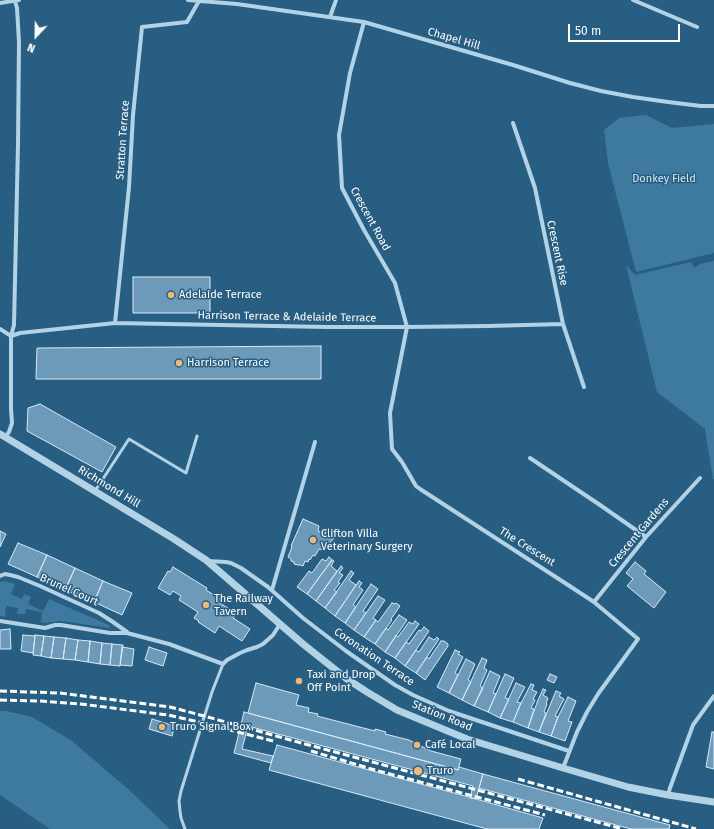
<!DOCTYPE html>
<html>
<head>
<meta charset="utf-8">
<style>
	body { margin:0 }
	#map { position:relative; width:714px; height:829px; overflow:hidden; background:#295e83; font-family:"Fira Sans",sans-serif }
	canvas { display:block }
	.north { position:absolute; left:16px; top:16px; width:40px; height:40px; -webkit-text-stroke:3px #295e83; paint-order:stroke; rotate:202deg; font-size:11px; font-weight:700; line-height:16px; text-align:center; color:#fff }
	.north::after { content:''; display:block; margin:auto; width:14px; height:18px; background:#fff; clip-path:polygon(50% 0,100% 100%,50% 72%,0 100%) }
	.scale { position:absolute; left:568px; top:24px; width:112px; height:18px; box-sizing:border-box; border:2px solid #fff; border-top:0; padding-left:5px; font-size:12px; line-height:14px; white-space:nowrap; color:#fff; -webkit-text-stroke:3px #295e83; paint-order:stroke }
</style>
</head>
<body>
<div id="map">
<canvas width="714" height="829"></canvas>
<div class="north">N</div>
<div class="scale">50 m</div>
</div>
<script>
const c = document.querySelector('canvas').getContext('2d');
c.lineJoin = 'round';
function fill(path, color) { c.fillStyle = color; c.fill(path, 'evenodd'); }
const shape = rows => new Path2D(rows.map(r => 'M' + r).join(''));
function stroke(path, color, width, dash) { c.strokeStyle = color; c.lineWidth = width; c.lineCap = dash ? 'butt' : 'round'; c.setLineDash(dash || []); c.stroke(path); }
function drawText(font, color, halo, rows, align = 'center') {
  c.font = font + ' "Fira Sans",sans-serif'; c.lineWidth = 3; c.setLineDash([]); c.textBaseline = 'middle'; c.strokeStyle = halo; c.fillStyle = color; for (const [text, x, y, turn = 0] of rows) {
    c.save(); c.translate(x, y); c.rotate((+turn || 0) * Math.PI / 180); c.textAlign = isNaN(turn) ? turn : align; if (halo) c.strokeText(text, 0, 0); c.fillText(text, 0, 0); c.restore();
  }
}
const green = shape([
	[646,115,672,128,714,124,714,253,636,272,608,163,604,130,619,118],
	[714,261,714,480,713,479,705,429,657,392,626,265,635,275,691,262,694,268,700,264],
	[5,581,15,584,11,594,22,599,24,594,31,597,28,604,43,611,49,599,109,625,110,628,61,621,45,623,41,622,42,612,26,609,25,614,17,614,18,608,6,606,5,617,0,616,0,582],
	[0,711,7,711,32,717,72,741,128,789,170,829,50,829,0,795]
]);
const building = shape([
	[133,277,210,277,210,313,133,313,133,277],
	[321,346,321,379,36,379,37,348,321,346],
	[40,404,116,447,102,472,27,431,28,408,40,404],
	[303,519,319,526,318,531,325,534,326,529,338,534,323,550,319,549,315,556,313,555,310,560,309,559,308,562,305,561,303,566,300,565,298,565,294,564,294,562,291,561,291,559,288,557,292,547,291,546,303,519],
	[0,531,6,534,0,547,0,531],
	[18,543,47,555,37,577,8,564,18,543],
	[47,555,75,568,65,590,37,577,47,555],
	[329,557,332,560,307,594,297,587,309,571,312,573,322,559,326,561,329,557],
	[332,560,334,561,331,566,337,571,316,601,307,594,332,560],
	[635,562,646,571,644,574,666,592,654,608,627,586,633,579,626,573,635,562],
	[341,566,343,568,339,573,343,575,338,582,340,583,334,590,337,592,325,608,316,601,341,566],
	[173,567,207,588,206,590,220,599,218,602,236,613,233,618,250,629,242,641,219,626,215,633,198,622,199,621,194,618,198,612,179,600,181,596,173,591,170,595,158,588,168,571,170,572,173,567],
	[75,568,103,581,94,602,65,590,75,568],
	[351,571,354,573,349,580,356,585,335,616,325,608,351,571],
	[103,581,132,593,122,615,94,602,103,581],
	[359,581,362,583,359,587,363,590,353,605,356,607,345,623,335,616,359,581],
	[371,584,378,589,363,611,366,613,354,630,345,623,371,584],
	[378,596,385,600,373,618,376,620,364,637,354,630,378,596],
	[392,603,395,604,396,603,400,606,391,619,392,620,375,644,364,637,376,620,378,622,392,603],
	[399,615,407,620,385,652,375,644,386,628,388,630,399,615],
	[415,621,419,624,395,658,385,652,396,635,398,637,409,622,413,624,415,621],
	[424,627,429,631,405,666,395,658,406,642,409,644,419,630,421,631,424,627],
	[10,629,11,649,0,649,0,630,10,629],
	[23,635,35,636,33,653,21,651,23,635],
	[35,635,44,636,41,656,33,655,35,635],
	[44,636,54,637,51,658,41,656,44,636],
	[54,637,66,638,63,659,51,658,54,637],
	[429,637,434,640,437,637,439,639,416,673,405,666,416,650,419,652,429,637],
	[66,638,78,640,75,660,63,659,66,638],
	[78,640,90,641,88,662,75,660,78,640],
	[90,641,102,643,100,664,88,662,90,641],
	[441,641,444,641,448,644,448,646,425,680,416,673,427,657,429,659,441,641],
	[102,643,112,644,110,665,100,664,102,643],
	[112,644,123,645,120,666,110,665,112,644],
	[122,647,134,649,132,666,120,665,122,647],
	[149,647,167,653,163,666,145,660,149,647],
	[455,650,460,652,458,654,463,657,455,673,458,675,449,693,437,687,455,650],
	[482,658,487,660,484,668,487,670,480,686,483,688,474,706,462,700,482,658],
	[466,659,475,664,468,680,471,682,462,700,449,693,466,659],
	[490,671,500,676,493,693,496,694,488,712,474,706,490,671],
	[505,674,514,678,505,698,509,699,500,718,488,712,505,674],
	[550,674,557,677,554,683,547,680,550,674],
	[256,683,299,695,296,705,309,708,308,712,318,714,317,716,375,731,375,729,386,732,385,734,409,740,431,751,461,759,458,770,248,713,256,683],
	[516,683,525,687,517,702,521,703,513,722,500,718,516,683],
	[531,684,534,685,532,690,537,692,533,699,535,700,531,708,534,709,528,728,513,722,521,703,531,684],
	[543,689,546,690,543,695,548,698,546,703,547,704,544,712,546,713,539,732,528,728,538,700,543,689],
	[556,691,561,693,559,696,564,699,555,716,558,717,551,736,539,732,553,698,556,691],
	[568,697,576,701,568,721,572,722,565,741,551,736,558,717,568,697],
	[244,712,458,770,459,767,483,774,476,799,470,798,473,786,248,726,242,749,273,756,271,763,234,753,244,712],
	[152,719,175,726,172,736,149,729,152,719],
	[712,732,714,732,714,769,706,767,712,732],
	[277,745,476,799,543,818,539,829,487,829,269,770,277,745],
	[483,774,670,825,669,829,631,829,479,788,483,774]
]);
const service = shape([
	[95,491,129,439,186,473,197,436],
	[185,829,181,818,180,811,179,801,181,791,212,692,223,664]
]);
const minor = shape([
	[188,0,237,4,364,22,513,65,570,83,601,91,633,97,668,102,701,106,714,106],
	[633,0,697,27],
	[0,3,19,0],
	[330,17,336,0],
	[364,22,350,73,339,135,342,188,364,230,395,283,407,327,390,413,392,449,402,462,416,486,420,489,565,583,594,602,638,639,598,694,587,712,577,732,563,768],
	[513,123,535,188,563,324,584,387],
	[115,323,129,187,133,115,142,27,187,22,199,1],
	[0,329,11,336,11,409,12,423,9,432,5,437],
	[11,336,20,333,115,323,327,327,407,327,488,326,563,324],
	[11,336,14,325,18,144,19,42,17,8,15,1],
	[530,458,600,505,646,537],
	[208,561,226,562,231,563,241,568,268,587,303,618,346,651,395,685,413,695,449,711,569,751],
	[0,576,5,574,10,575,18,577,40,586,99,613,113,622,127,632],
	[272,590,315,442],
	[594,602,646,537,700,478],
	[0,621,45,628,55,625,61,625,110,633,127,633,169,644,223,664,227,660,240,653,247,650,257,647,263,644,273,635,280,624],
	[668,795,670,788,693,725,714,696]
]);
const tertiary = shape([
	[0,434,174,539,206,560,258,605,303,644,347,679,367,692,397,710,467,739,563,768,628,787,668,795,714,802]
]);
const rail = shape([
	[0,691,60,693,170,707,204,716,294,741,623,829],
	[0,700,41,701,81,704,168,715,203,723,273,741],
	[311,751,375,770,545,815],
	[518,779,696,829]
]);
const markers = [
	[171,295,4,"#edb979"],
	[179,363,4,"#edb979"],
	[313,540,4,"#edb979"],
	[206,605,4,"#edb979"],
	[299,681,4,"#edb979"],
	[162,727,4,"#edb979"],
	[417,745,4,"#edb979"],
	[418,771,5,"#edb979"]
];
const streetNames = [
	["Chapel Hill",454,39,16],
	["Stratton Terrace",123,140,-86],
	["Crescent Road",370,219,61],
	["Crescent Rise",557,253,78],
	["Harrison Terrace & Adelaide Terrace",287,317,1],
	["Richmond Hill",109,487,31],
	["Crescent Gardens",639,533,-50],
	["The Crescent",527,547,32],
	["Brunel Court",69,590,24],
	["Coronation Terrace",374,657,34],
	["Station Road",442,716,22]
];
const parkNames = [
	["Donkey Field",664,179]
];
const poiNames = [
	["Adelaide Terrace",179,295],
	["Harrison Terrace",187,363],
	["Clifton Villa",321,534],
	["Veterinary Surgery",321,547],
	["The Railway",214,599],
	["Tavern",214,612],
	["Taxi and Drop",307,675],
	["Off Point",307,688],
	["Truro Signal Box",170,727],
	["Café Local",425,745],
	["Truro",427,771]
];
fill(green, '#3e799f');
fill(building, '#6d9ab8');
stroke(building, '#d5e9f5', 1);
stroke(service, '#b2d2e6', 3);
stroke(minor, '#b2d2e6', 4);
stroke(tertiary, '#b2d2e6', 7);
stroke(rail, '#fff', 3, [7, 3]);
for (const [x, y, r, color] of markers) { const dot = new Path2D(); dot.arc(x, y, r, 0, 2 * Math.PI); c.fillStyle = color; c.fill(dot); stroke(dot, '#295e83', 1.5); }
drawText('11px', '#fff', '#295e83', streetNames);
drawText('11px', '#d5e9f5', '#295e83', parkNames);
drawText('11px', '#fff', '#295e83', poiNames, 'left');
</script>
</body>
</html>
